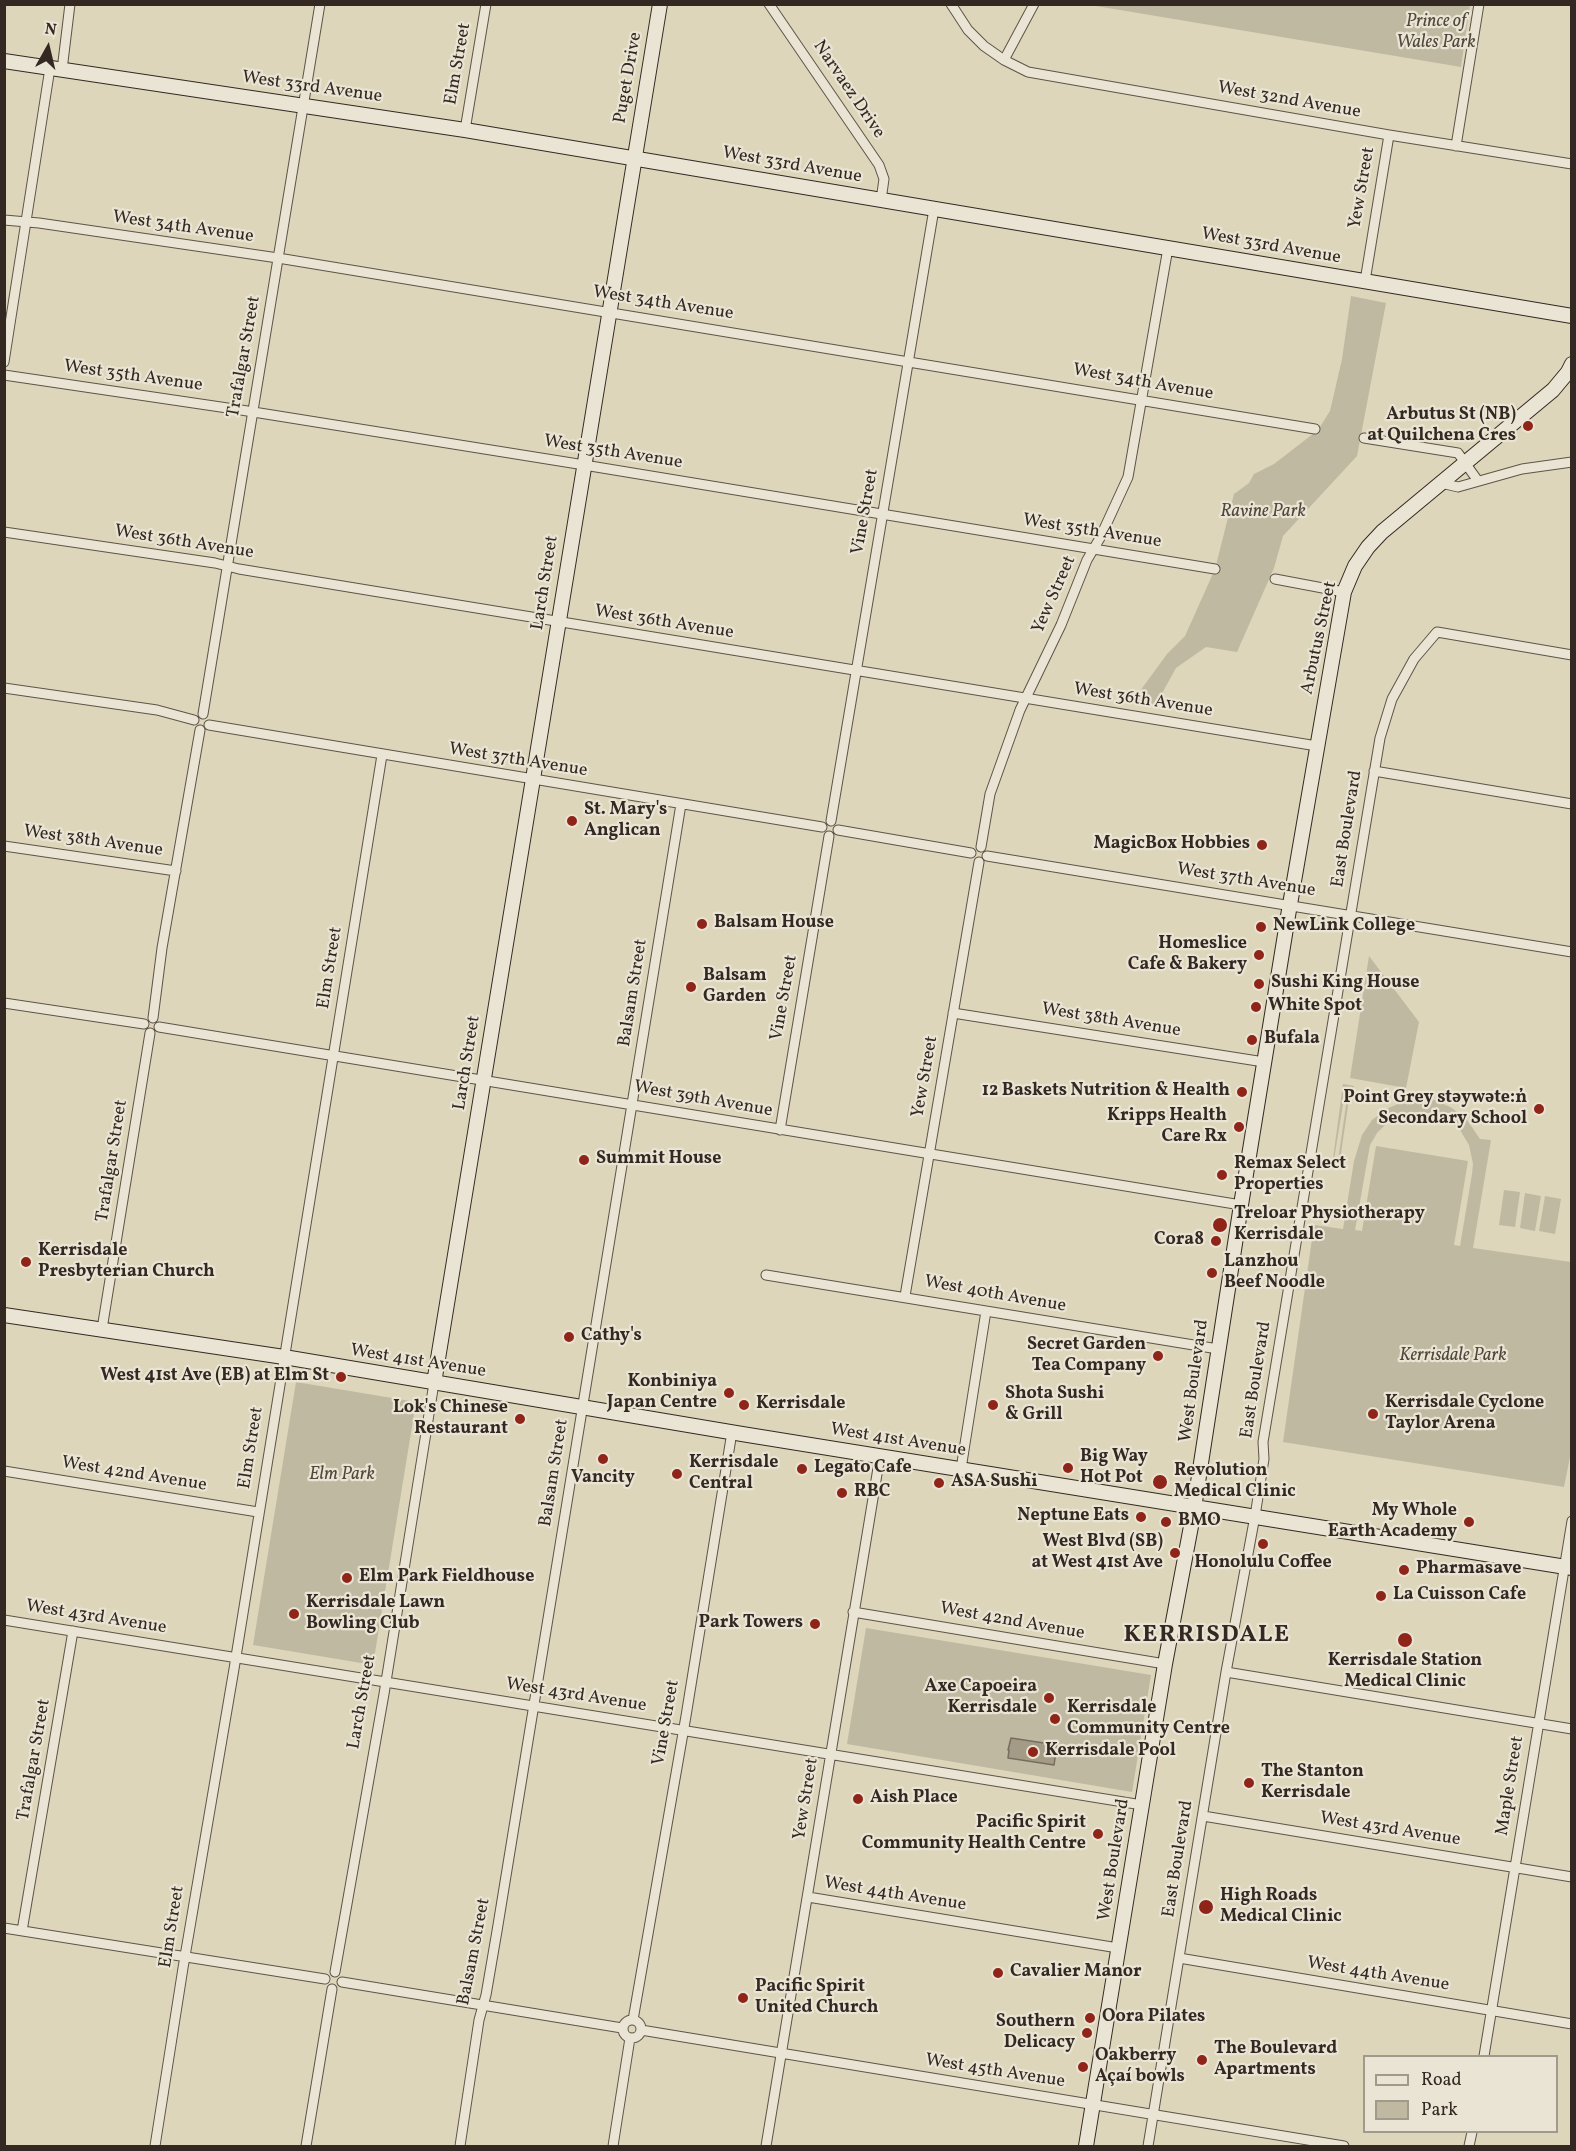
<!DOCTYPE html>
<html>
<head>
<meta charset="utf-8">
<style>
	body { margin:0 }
	#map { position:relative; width:1576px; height:2151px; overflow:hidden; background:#ddd6bb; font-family:Vollkorn,serif }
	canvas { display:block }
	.frame { position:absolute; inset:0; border:6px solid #342922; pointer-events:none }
	.legend { position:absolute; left:1363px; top:2055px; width:195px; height:78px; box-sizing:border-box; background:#e9e4d3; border:2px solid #a1998c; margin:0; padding:8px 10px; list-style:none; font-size:18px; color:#342922 }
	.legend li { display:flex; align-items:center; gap:12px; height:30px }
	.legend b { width:30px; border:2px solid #a1998c }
	.north { position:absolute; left:18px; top:18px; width:60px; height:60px; -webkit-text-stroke:4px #e9e4d3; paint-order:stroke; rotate:8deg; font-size:16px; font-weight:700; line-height:24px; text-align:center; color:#342922 }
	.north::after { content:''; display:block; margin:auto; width:21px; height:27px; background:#342922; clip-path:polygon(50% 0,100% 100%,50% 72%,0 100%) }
</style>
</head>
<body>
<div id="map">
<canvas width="1576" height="2151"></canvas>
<div class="frame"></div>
<ul class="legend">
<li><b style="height:8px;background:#e9e4d3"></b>Road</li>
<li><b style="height:16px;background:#c0b9a1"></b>Park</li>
</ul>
<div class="north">N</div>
</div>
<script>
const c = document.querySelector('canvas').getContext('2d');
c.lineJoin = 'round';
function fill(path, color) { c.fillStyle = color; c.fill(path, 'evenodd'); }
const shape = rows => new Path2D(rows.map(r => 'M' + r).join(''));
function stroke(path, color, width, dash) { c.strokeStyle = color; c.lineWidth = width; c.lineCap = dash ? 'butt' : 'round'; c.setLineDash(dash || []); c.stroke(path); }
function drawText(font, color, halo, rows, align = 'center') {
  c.font = font + ' Vollkorn,serif'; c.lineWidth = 4.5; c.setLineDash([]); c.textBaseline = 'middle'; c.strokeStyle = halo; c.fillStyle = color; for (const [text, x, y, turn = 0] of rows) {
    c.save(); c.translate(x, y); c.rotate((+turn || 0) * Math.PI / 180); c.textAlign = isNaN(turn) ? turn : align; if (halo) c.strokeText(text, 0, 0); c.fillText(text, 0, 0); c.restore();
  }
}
const green = shape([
	[1090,5,1470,4,1470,5,1461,67],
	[1351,296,1386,303,1357,456,1283,536,1274,568,1237,652,1206,647,1176,668,1155,706,1132,702,1167,654,1185,636,1215,569,1234,494,1249,483,1254,474,1274,464,1318,430,1330,411,1342,359],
	[1369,956,1419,1022,1406,1088,1350,1078],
	[1343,1084,1354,1086,1352,1099,1349,1099,1339,1167,1337,1167,1347,1098,1344,1098,1333,1166,1332,1166],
	[1419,1099,1435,1100,1452,1108,1467,1120,1480,1139,1491,1140,1473,1248,1571,1262,1572,1447,1564,1487,1283,1442,1314,1225,1343,1229,1354,1161,1362,1135,1372,1120,1388,1108,1408,1100],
	[1413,1112,1430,1113,1446,1118,1460,1130,1469,1145,1473,1164,1472,1174,1460,1246,1454,1245,1468,1161,1376,1146,1362,1231,1355,1230,1370,1145,1377,1133,1390,1120],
	[1504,1190,1520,1192,1515,1227,1499,1225],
	[1525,1193,1541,1196,1535,1231,1520,1228],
	[1545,1196,1561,1199,1555,1234,1539,1231],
	[296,1382,416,1402,373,1665,253,1645],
	[866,1628,1151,1675,1132,1792,847,1744]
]);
const water = shape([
	[1011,1738,1057,1745,1054,1765,1008,1758,1009,1750,1008,1750,1011,1738]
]);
const street = shape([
	[769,4,879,165,884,179,881,200],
	[951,4,968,30,984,46,1004,60,1028,72,1389,135,1572,164],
	[1004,60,1034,4],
	[62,70,70,4],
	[465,130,486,4],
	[1456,146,1479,4],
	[4,220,39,223,278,258,1315,429],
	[1365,281,1389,135],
	[4,362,50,68],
	[4,375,241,410,572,463,1215,569],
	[1364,438,1458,453,1478,481],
	[1441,483,1458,487,1522,469,1572,462],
	[4,532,215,563,239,569,1317,746],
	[1275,579,1344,592],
	[4,688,157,710,194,720],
	[203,714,320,4],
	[209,725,822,827],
	[1374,771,1572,804],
	[831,821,934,209],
	[838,830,971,853],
	[4,846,176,871],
	[981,847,990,794,1020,710,1061,625,1087,560,1100,538,1128,477,1168,248],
	[987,856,1572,952],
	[4,1003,144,1024],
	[953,1013,1264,1062],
	[153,1018,162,948,200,730],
	[159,1027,1241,1205],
	[780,1130,829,836],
	[766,1275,1218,1349],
	[905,1296,979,862],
	[102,1329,150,1033],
	[961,1469,986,1311],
	[4,1471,258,1512],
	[853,1612,1165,1664],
	[4,1620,1142,1805],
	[1226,1672,1572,1729],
	[1203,1816,1572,1877],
	[808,1897,1118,1948],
	[4,1928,325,1979],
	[22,1931,73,1631],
	[1179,1958,1572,2024],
	[335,1972,384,1694,434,1383],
	[342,1982,622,2028],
	'623 2029a9 9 0 1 1 18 0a9 9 0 1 1-18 0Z',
	[633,2020,686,1716,732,1432],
	[641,2030,1344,2146],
	[1484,2056,1572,1521],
	[155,2146,183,1968,234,1669,382,755],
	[306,2146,332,1989],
	[460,2146,479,2020,486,1995,497,1931,681,804],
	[613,2146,630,2038],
	[766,2146,880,1456],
	[1148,2146,1226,1672,1255,1516,1264,1459,1263,1442,1380,738,1392,699,1414,659,1437,632,1572,655],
	[1469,2146,1472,2132]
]);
const secondary = shape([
	[4,61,465,130,1572,316],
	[4,1315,284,1357,742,1434,1572,1568],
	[434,1383,660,4],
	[1086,2146,1165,1664,1192,1521,1241,1205,1288,916,1344,592,1355,566,1368,547,1382,532,1553,390,1568,372,1572,364]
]);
const markers = [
	[1528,426,6,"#8f2418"],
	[572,821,6,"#8f2418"],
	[1262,845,6,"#8f2418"],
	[702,924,6,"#8f2418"],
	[1261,927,6,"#8f2418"],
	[1259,955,6,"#8f2418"],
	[1259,984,6,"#8f2418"],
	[691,987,6,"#8f2418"],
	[1256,1007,6,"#8f2418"],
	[1252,1040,6,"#8f2418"],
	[1242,1092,6,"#8f2418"],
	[1539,1109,6,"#8f2418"],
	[1239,1127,6,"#8f2418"],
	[584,1160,6,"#8f2418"],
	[1222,1175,6,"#8f2418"],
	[1220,1225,8,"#8f2418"],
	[1216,1241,6,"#8f2418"],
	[26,1262,6,"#8f2418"],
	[1212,1273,6,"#8f2418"],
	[569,1337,6,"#8f2418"],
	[1158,1356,6,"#8f2418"],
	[341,1377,6,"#8f2418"],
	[729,1393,6,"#8f2418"],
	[744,1405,6,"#8f2418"],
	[993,1405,6,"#8f2418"],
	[1373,1414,6,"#8f2418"],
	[520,1419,6,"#8f2418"],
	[603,1459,6,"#8f2418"],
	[1068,1468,6,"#8f2418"],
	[802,1469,6,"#8f2418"],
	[677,1474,6,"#8f2418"],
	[1160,1482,8,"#8f2418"],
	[939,1483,6,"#8f2418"],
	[842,1493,6,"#8f2418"],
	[1141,1517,6,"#8f2418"],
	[1166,1522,6,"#8f2418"],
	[1469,1522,6,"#8f2418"],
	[1263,1544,6,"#8f2418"],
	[1175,1553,6,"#8f2418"],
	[1404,1570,6,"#8f2418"],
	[347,1578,6,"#8f2418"],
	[1381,1596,6,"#8f2418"],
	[294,1614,6,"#8f2418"],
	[815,1624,6,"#8f2418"],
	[1405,1640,8,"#8f2418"],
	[1049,1698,6,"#8f2418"],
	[1055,1719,6,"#8f2418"],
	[1033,1752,6,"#8f2418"],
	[1249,1783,6,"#8f2418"],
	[858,1799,6,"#8f2418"],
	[1098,1834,6,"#8f2418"],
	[1206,1907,8,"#8f2418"],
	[998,1973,6,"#8f2418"],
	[743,1998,6,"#8f2418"],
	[1090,2018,6,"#8f2418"],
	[1087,2033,6,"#8f2418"],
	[1202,2060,6,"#8f2418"],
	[1083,2067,6,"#8f2418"]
];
const parkNames = [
	["Prince of",1436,23],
	["Wales Park",1436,44],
	["Ravine Park",1263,513],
	["Kerrisdale Park",1453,1357],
	["Elm Park",342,1476]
];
const streetNames = [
	["Elm Street",459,64,-80],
	["Puget Drive",629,78,-80],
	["West 33rd Avenue",312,88,8],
	["Narvaez Drive",848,90,56],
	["West 32nd Avenue",1289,101,10],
	["West 33rd Avenue",792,166,10],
	["Yew Street",1363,188,-80],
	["West 34th Avenue",183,228,8],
	["West 33rd Avenue",1271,247,10],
	["West 34th Avenue",663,304,9],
	["Trafalgar Street",245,357,-80],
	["West 35th Avenue",133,377,8],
	["West 34th Avenue",1143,383,10],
	["West 35th Avenue",613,453,9],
	["Vine Street",866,512,-80],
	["West 35th Avenue",1092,532,9],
	["West 36th Avenue",184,543,9],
	["Larch Street",546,583,-81],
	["Yew Street",1055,595,-66],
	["West 36th Avenue",664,623,9],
	["Arbutus Street",1320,638,-78],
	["West 36th Avenue",1143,701,9],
	["West 37th Avenue",518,761,9],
	["East Boulevard",1348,829,-81],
	["West 38th Avenue",93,842,8],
	["West 37th Avenue",1246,881,9],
	["Elm Street",331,968,-81],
	["Balsam Street",634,993,-81],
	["Vine Street",785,998,-80],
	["West 38th Avenue",1111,1021,9],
	["Larch Street",468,1063,-81],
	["Yew Street",926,1077,-80],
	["West 39th Avenue",703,1100,10],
	["Trafalgar Street",113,1161,-81],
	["West 40th Avenue",995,1295,10],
	["West 41st Avenue",418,1362,9],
	["East Boulevard",1257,1380,-81],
	["West Boulevard",1195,1381,-82],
	["West 41st Avenue",898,1441,9],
	["Elm Street",252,1448,-81],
	["Balsam Street",555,1473,-81],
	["West 42nd Avenue",134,1475,9],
	["West 43rd Avenue",96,1618,9],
	["West 42nd Avenue",1012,1622,10],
	["West 43rd Avenue",576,1696,9],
	["Larch Street",363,1702,-80],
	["Vine Street",667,1723,-80],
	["Trafalgar Street",35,1760,-80],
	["Maple Street",1511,1786,-81],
	["Yew Street",807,1799,-81],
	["West 43rd Avenue",1390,1830,9],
	["East Boulevard",1179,1859,-81],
	["West Boulevard",1115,1860,-81],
	["West 44th Avenue",895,1895,9],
	["Elm Street",173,1927,-81],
	["Balsam Street",475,1952,-79],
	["West 44th Avenue",1378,1975,9],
	["West 45th Avenue",995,2072,9]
];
const poiNames = [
	["Arbutus St (NB)",1516,416,"right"],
	["at Quilchena Cres",1516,437,"right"],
	["St. Mary's",584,811],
	["Anglican",584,832],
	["MagicBox Hobbies",1250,845,"right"],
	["Balsam House",714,924],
	["NewLink College",1273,927],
	["Homeslice",1247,945,"right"],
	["Cafe & Bakery",1247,966,"right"],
	["Balsam",703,977],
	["Garden",703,998],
	["Sushi King House",1271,984],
	["White Spot",1268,1007],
	["Bufala",1264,1040],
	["12 Baskets Nutrition & Health",1230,1092,"right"],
	["Point Grey stəywəte:n̓",1527,1099,"right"],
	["Secondary School",1527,1120,"right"],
	["Kripps Health",1227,1117,"right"],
	["Care Rx",1227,1138,"right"],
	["Summit House",596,1160],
	["Remax Select",1234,1165],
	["Properties",1234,1186],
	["Treloar Physiotherapy",1234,1215],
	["Kerrisdale",1234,1236],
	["Cora8",1204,1241,"right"],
	["Kerrisdale",38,1252],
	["Presbyterian Church",38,1273],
	["Lanzhou",1224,1263],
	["Beef Noodle",1224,1284],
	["Cathy's",581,1337],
	["Secret Garden",1146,1346,"right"],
	["Tea Company",1146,1367,"right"],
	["West 41st Ave (EB) at Elm St",329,1377,"right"],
	["Konbiniya",717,1383,"right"],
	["Japan Centre",717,1404,"right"],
	["Shota Sushi",1005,1395],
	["& Grill",1005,1416],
	["Kerrisdale Cyclone",1385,1404],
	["Taylor Arena",1385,1425],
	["Kerrisdale",756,1405],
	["Lok's Chinese",508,1409,"right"],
	["Restaurant",508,1430,"right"],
	["Big Way",1080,1458],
	["Hot Pot",1080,1479],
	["Kerrisdale",689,1464],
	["Central",689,1485],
	["Legato Cafe",814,1469],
	["Revolution",1174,1472],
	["Medical Clinic",1174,1493],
	["Vancity",603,1479,"center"],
	["ASA Sushi",951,1483],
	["RBC",854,1493],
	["My Whole",1457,1512,"right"],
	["Earth Academy",1457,1533,"right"],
	["Neptune Eats",1129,1517,"right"],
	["BMO",1178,1522],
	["West Blvd (SB)",1163,1543,"right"],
	["at West 41st Ave",1163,1564,"right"],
	["Honolulu Coffee",1263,1564,"center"],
	["Pharmasave",1416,1570],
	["Elm Park Fieldhouse",359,1578],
	["La Cuisson Cafe",1393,1596],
	["Kerrisdale Lawn",306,1604],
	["Bowling Club",306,1625],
	["Park Towers",803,1624,"right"],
	["Kerrisdale Station",1405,1662,"center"],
	["Medical Clinic",1405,1683,"center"],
	["Axe Capoeira",1037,1688,"right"],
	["Kerrisdale",1037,1709,"right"],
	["Kerrisdale",1067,1709],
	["Community Centre",1067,1730],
	["Kerrisdale Pool",1045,1752],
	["The Stanton",1261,1773],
	["Kerrisdale",1261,1794],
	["Aish Place",870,1799],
	["Pacific Spirit",1086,1824,"right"],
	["Community Health Centre",1086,1845,"right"],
	["High Roads",1220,1897],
	["Medical Clinic",1220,1918],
	["Cavalier Manor",1010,1973],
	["Pacific Spirit",755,1988],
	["United Church",755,2009],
	["Oora Pilates",1102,2018],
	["Southern",1075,2023,"right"],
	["Delicacy",1075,2044,"right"],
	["The Boulevard",1214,2050],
	["Apartments",1214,2071],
	["Oakberry",1095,2057],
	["Açaí bowls",1095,2078]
];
const districtNames = [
	["KERRISDALE",1207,1637]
];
fill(green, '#c0b9a1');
fill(water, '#a49b87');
stroke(water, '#776d5f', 1.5);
stroke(street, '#5e5448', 11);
stroke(secondary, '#342922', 16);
stroke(street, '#e9e4d3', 9);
stroke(secondary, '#e9e4d3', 14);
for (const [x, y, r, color] of markers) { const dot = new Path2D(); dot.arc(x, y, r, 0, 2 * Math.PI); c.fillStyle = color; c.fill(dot); stroke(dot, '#e9e4d3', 2); }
drawText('italic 18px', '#50463b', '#e9e4d3', parkNames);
drawText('18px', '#342922', '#e9e4d3', streetNames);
drawText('bold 18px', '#342922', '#e9e4d3', poiNames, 'left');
c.letterSpacing = '1.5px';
drawText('bold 24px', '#342922', '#e9e4d3', districtNames);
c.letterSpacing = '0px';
</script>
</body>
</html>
